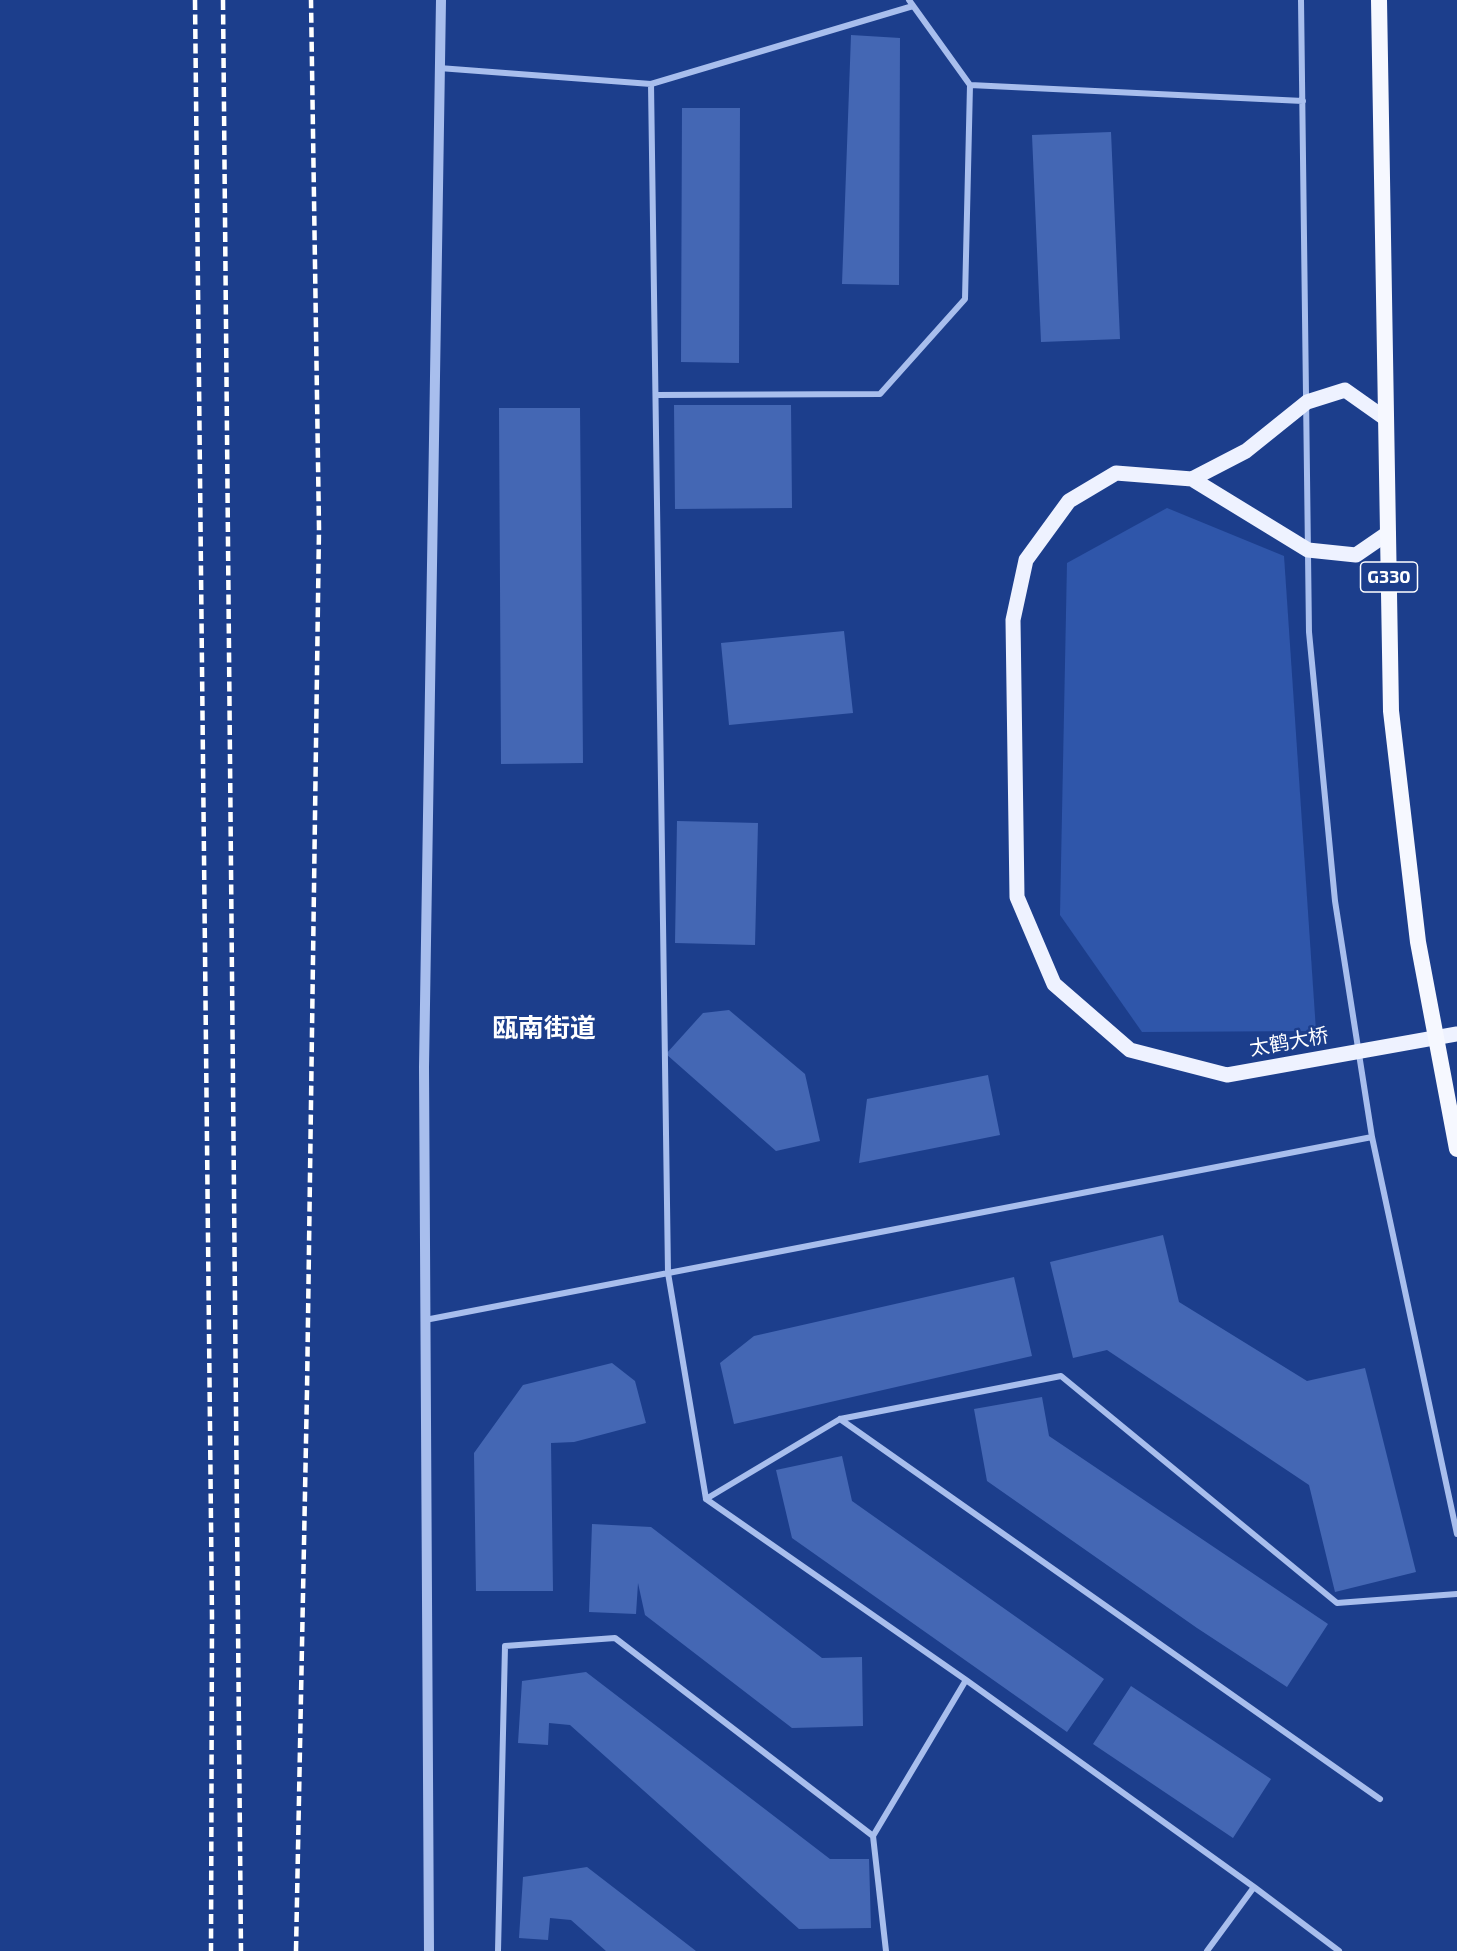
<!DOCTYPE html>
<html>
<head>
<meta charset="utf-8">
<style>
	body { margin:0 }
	canvas { display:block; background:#1c3e8c }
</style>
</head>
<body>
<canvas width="1457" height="1951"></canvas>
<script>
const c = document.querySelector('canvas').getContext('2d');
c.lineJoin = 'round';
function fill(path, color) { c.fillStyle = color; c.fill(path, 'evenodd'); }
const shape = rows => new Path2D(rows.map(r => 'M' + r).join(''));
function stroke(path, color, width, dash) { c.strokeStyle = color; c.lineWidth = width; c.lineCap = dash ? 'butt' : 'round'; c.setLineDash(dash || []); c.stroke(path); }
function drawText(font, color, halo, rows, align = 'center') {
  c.font = font + ' "Exo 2","Noto Sans SC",sans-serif'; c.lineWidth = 5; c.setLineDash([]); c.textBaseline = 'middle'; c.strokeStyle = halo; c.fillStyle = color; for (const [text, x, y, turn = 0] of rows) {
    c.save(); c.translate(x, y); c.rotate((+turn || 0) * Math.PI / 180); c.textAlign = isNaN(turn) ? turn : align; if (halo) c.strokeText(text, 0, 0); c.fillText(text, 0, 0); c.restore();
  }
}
const green = shape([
	[1167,508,1284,556,1316,1031,1142,1032,1060,915,1067,563]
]);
const building = shape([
	[851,35,900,38,899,285,842,284],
	[682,108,740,108,739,363,681,362],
	[1111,132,1120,339,1041,342,1032,135],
	[674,405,791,405,792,508,675,509],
	[499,408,580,408,583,763,501,764],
	[844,631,853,713,729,725,721,643],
	[677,821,758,823,755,945,675,943],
	[729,1010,805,1074,820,1141,776,1151,666,1054,703,1013],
	[988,1075,1000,1135,859,1163,867,1099],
	[1163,1235,1179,1302,1307,1381,1365,1368,1416,1572,1335,1592,1309,1485,1107,1350,1073,1358,1050,1262],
	[1014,1277,1032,1356,734,1424,720,1363,754,1336],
	[612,1363,635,1381,646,1423,574,1442,551,1443,553,1591,476,1591,474,1453,523,1385],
	[1042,1397,1049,1436,1328,1624,1287,1687,1197,1628,987,1481,974,1409],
	[842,1456,852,1501,1104,1679,1067,1732,792,1538,776,1470],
	[592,1524,651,1527,822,1658,862,1657,863,1726,792,1728,645,1615,638,1583,636,1614,589,1612],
	[586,1672,830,1859,869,1859,871,1928,799,1929,570,1725,549,1723,548,1745,518,1743,522,1681],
	[1131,1686,1271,1779,1233,1838,1093,1744],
	[587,1867,696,1951,606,1951,571,1920,550,1918,548,1940,519,1938,523,1877]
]);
const minor = shape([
	[1301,0,1309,632,1335,901,1372,1137,1457,1534],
	[439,68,651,84,913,6],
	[651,84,668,1273,706,1499,840,1419,1061,1376,1337,1603,1457,1594],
	[970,85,1303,101],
	[656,395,880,394,965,299,970,85,909,0],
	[425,1320,1372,1137],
	[840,1419,1380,1799],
	[706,1499,966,1680,1254,1887,1339,1951],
	[498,1951,505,1646,615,1638,873,1836],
	[886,1951,873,1836,966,1680],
	[1207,1951,1254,1887]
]);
const tertiary = shape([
	[429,1951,424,1067,441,0]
]);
const primary = shape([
	[1192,479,1246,451,1307,402,1345,390,1386,419],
	[1388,533,1356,555,1308,550,1192,479,1116,473,1069,501,1026,560,1013,620,1017,897,1054,984,1130,1050,1227,1075,1457,1034]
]);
const trunk = shape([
	[1379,0,1391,711,1418,942,1457,1149]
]);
const rail = shape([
	[195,0,212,1617,211,1951],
	[223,0,241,1951],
	[296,1951,307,1391,319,528,311,0]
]);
const shields = [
	[1389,577,57]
];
const shieldNames = [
	["G330",1389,577]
];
const streetNames = [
	["太鹤大桥",1289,1042,-10]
];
const districtNames = [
	["瓯南街道",544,1028]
];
fill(green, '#2f56aa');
fill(building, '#4467b4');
stroke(minor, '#a8beed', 6);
stroke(tertiary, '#a8beed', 10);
stroke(primary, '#eef2ff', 15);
stroke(trunk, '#f6f8ff', 16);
stroke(rail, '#fff', 4.5, [10, 4.5]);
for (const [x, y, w] of shields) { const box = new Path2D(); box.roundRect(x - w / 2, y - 15, w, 30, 4.5); c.fillStyle = '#1c3e8c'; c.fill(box); stroke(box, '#fff', 1.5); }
drawText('bold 18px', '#fff', null, shieldNames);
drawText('20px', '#fff', '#1c3e8c', streetNames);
drawText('bold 26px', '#fff', '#1c3e8c', districtNames);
</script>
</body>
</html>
